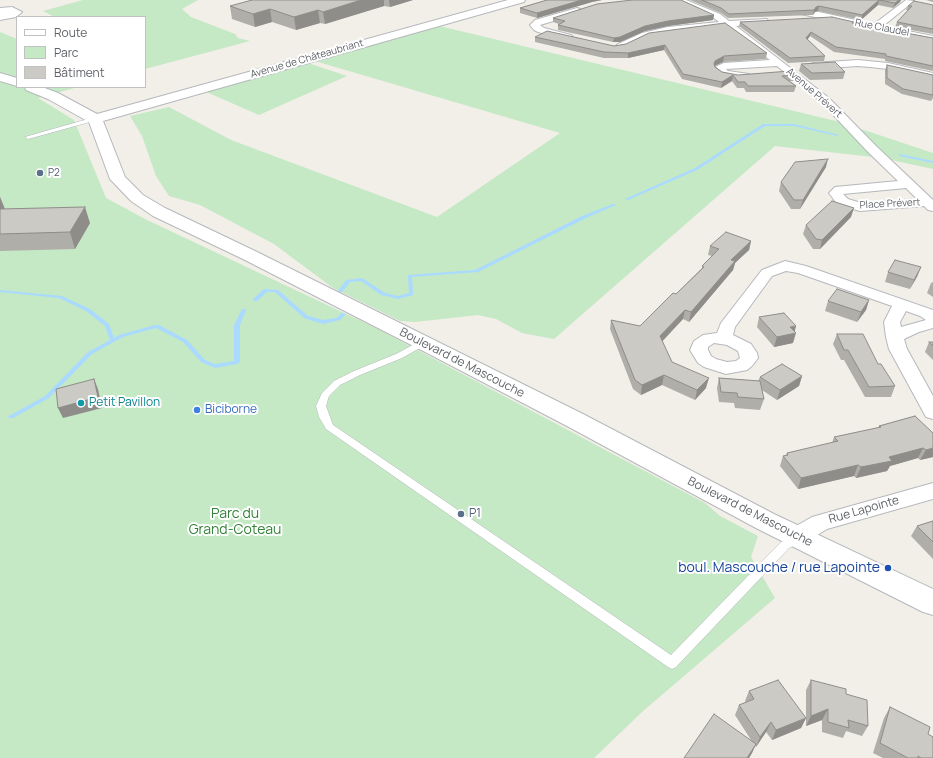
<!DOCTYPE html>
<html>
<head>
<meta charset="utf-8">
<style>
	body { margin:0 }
	#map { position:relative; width:933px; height:758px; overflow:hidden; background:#f1efe8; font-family:Manrope,sans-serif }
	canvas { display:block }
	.legend { position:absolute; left:16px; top:16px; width:130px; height:72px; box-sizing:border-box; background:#fff; border:1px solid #bfc1c3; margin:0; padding:5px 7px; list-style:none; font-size:12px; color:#5f6368 }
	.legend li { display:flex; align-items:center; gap:8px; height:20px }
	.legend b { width:20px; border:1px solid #bfc1c3 }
</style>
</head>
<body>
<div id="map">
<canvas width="933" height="758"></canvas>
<ul class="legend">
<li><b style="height:5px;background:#fff"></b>Route</li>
<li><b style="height:11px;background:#c5e8c5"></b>Parc</li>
<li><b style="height:11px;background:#cccac5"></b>Bâtiment</li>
</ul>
</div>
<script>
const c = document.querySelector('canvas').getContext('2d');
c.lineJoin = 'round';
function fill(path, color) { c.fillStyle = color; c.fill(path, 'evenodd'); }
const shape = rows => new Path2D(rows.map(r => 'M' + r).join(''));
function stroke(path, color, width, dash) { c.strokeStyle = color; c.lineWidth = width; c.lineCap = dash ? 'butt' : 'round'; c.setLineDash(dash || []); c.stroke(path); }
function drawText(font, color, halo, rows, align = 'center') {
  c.font = font + ' Manrope,sans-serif'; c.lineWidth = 4; c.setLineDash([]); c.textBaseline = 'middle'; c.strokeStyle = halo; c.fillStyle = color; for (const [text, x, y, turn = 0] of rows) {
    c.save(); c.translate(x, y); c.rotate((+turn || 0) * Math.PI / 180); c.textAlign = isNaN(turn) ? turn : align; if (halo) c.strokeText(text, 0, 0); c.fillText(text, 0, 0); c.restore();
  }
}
const green = shape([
	[83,0,198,0,182,9,191,17,235,34,238,38,250,41,145,69,145,17,55,17,43,11],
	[431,24,840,122,933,153,933,169,882,158,775,146,554,339,522,333,496,319,478,315,415,322,400,321,333,288,274,244,200,205,169,196,156,176,142,136,130,116,169,107,231,140,437,217,560,133,308,59],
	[0,32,17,39,17,87,78,87,38,98,74,120,106,198,147,220,376,328,705,503,720,516,758,536,751,557,775,598,642,712,594,758,0,758],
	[305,62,347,76,259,115,204,91]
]);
const stream = shape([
	[763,124,794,124,839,135,837,136,794,126,765,126,697,170,628,200,627,200,625,199,695,168,763,124],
	[899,154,933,161,933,163,899,156,899,154],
	[613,204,615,204,616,205,586,218,478,272,412,277,413,294,413,295,398,299,381,295,361,281,350,282,342,292,338,292,338,291,346,280,362,278,385,293,398,296,409,293,408,276,408,275,475,270,582,216,613,204],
	[264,289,278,290,308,316,323,320,336,318,342,313,344,313,346,314,340,320,323,324,304,318,275,292,267,292,257,301,253,301,253,299,264,289],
	[0,290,62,296,90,309,109,324,114,338,119,335,155,325,159,325,187,340,205,360,215,364,234,361,234,325,242,309,246,309,246,310,240,325,240,362,237,364,215,368,213,367,201,362,183,342,156,328,123,337,92,354,49,398,13,418,9,418,8,417,9,416,45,396,88,352,110,340,105,326,86,311,59,298,0,292,0,290]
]);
const service = shape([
	[95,117,98,119,97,120,28,139,25,137,95,117],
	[422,340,426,343,425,345,402,358,360,375,340,385,329,396,326,406,333,425,671,655,781,542,798,535,802,536,804,539,802,542,789,548,676,667,672,669,668,667,326,429,319,417,316,406,322,393,334,381,354,371,396,354,422,340]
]);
const minor = shape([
	[675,0,686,0,720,14,729,21,767,19,768,21,764,24,736,26,829,98,876,146,933,200,933,211,928,210,924,206,860,211,838,205,829,193,835,187,898,181,868,152,821,102,777,66,726,69,728,71,749,74,750,76,749,78,745,79,721,76,715,71,714,69,715,67,724,63,770,60,725,27,668,33,648,37,624,48,618,48,616,46,618,44,642,33,668,27,719,22,714,18,675,0],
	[906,188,917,199,861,203,848,199,843,194,906,188],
	[906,0,914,1,883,26,933,36,933,42,796,13,789,13,785,10,789,7,796,7,874,24,906,0],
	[12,7,22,12,16,17,0,20,0,14,11,13,0,14,0,8,12,7],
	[577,8,580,9,581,11,580,13,540,25,544,28,571,35,573,37,571,39,568,40,538,32,534,30,530,25,535,20,577,8],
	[858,60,888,63,933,73,933,79,888,69,870,67,858,66,813,69,808,66,813,63,858,60],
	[785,261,806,266,933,310,933,328,919,332,904,339,907,349,933,396,933,419,926,417,889,349,886,337,884,322,892,306,798,273,786,271,772,276,735,327,733,335,751,344,757,353,758,358,752,366,747,370,726,374,704,367,698,363,690,350,694,341,703,335,717,333,721,323,762,270,785,261],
	[906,311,920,316,926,320,901,327,900,322,906,311],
	[714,343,727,345,738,351,740,358,736,361,727,362,716,359,711,356,708,350,708,347,714,343],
	[933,483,933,499,827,529,814,537,807,544,799,547,791,544,788,538,791,532,798,525,812,517,933,483]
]);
const tertiary = shape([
	[508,0,525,0,524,2,103,121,125,177,143,195,165,208,255,251,583,414,774,514,933,589,933,615,923,612,756,528,567,426,429,354,243,259,153,216,131,201,110,179,89,122,48,99,26,90,25,87,42,87,58,93,97,114,508,0],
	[0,73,17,78,17,86,0,81,0,73]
]);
const wall = shape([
	[252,0,413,0,390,7,384,6,325,24,320,23,296,30,272,22,255,27,232,19,230,6],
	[547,0,602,0,592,2,537,18,520,13,520,8],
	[690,0,901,0,900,2,893,8,878,5,861,20,818,11,815,12,813,15,728,18,721,13],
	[926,0,933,0,933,2],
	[933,5,933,34,895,27,897,22,908,10,906,10,908,6],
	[714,15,713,20,668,26,645,31,620,42,613,42,558,30,558,25,559,24,553,22,553,18],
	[740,22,854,23,933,38,933,71,885,61,885,59,834,52,810,36,807,39,825,56,824,61,788,63,739,26],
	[649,33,767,53,766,59,723,62,715,66,722,72,738,75,795,75,794,81,789,81,796,86,794,92,746,92,744,88,737,88,732,81,721,88,682,79,664,50,628,58,604,58,535,42,535,37,614,46,626,44],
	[801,64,845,72,843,79,810,80,799,71],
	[887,65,933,75,933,98,931,101,902,94,885,84,885,70],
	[826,167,800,209,791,209,779,191,781,182],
	[0,197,5,209,90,223,75,249,0,251],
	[851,217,820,249,813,249,803,234,806,225],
	[751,241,749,250,735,263,733,270,689,322,683,319,662,341,672,362,706,388,695,400,662,385,641,395,633,389,610,329,611,320,640,326,676,294,702,268,702,266,712,256,708,255,710,246],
	[921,267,910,289,885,282,888,272],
	[933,282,933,297,927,293,931,283],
	[869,300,866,310,857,322,825,311,828,301],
	[759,317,796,326,794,332,793,343,774,347,757,327],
	[837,334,878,364,895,386,891,397,865,397,844,360,841,360,833,344],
	[929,342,933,342,933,360,925,352],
	[802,376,799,386,777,400,762,390,764,399,760,410,735,408,734,403,719,402,717,388,719,378,758,381,760,377],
	[915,416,933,457,920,460,918,458,890,466,887,471,856,478,854,476,798,489,780,466,783,456,786,455,787,453,832,443,834,437,878,428,879,426],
	[933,521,933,559,911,536,917,526],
	[811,680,846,694,868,726,862,736,846,731,843,738,822,732,822,720,806,726,806,690],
	[749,691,806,718,801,728,772,740,766,732,756,747,755,746,752,753,749,758,684,758,751,740,735,715,739,705,746,702,745,701],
	[890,707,928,734,933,758,883,758,873,753,884,718]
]);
const shadedWall = shape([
	[361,0,384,0,384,6,325,24,323,12],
	[389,0,413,0,390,7],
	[582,0,602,0,592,2,537,18,537,13],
	[879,0,878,5,861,20,862,15],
	[899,0,901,0,900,2,893,8,895,3],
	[819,6,818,11,815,12,813,15,814,10,816,7],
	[270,9,272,22,255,27,253,14],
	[318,10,320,23,296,30,294,17],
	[714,15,713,20,668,26,645,31,620,42,613,42,614,38,645,26,668,21],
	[811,32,810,36,805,43,806,38],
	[665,45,664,50,628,58,628,53],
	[724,56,723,62,714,66,713,70,715,61],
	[733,75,732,81,721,88,722,82],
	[828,159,826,167,800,209,803,200],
	[0,197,6,212,0,220],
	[85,207,90,223,75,249,70,232],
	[854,208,851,217,820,249,822,240],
	[751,241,749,250,735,263,733,270,689,322,691,312,731,260],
	[921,267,917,277,910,289,914,280],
	[869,300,866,310,857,322,861,312],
	[685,310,683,319,658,346,660,336],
	[796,326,794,334,796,333,793,343,774,347,777,337,790,327],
	[664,375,662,385,641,395,642,385],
	[802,376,799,386,777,400,780,390],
	[709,378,706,388,695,400,697,390],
	[94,379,98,389,102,408,63,418,58,408],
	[923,448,918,458,890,466,887,471,856,478,861,467,889,457],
	[933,448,933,457,920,460,926,450],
	[858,465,854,476,798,489,801,478],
	[828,709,822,720,806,726,811,716],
	[806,718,801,728,772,740,776,730],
	[771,722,766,732,756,747,760,737],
	[756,744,752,753,749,758,747,758]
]);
const building = shape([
	[252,0,361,0,323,12,318,10,294,17,270,9,253,14,230,6,252,0],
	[547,0,582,0,537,13,520,8,547,0],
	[632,0,681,0,714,15,668,21,645,26,620,37,614,38,558,25,565,21,553,18,597,4,632,0],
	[702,0,899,0,895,3,879,0,862,15,819,6,816,7,814,10,729,14,721,8,702,0],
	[914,1,933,5,933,29,897,22,912,6,908,6,914,1],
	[832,17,854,22,852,23,933,38,933,66,886,56,886,54,836,47,811,32,806,38,825,56,790,58,740,22,832,17],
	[725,23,767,53,724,56,715,61,714,64,715,67,722,72,738,75,790,71,795,75,782,76,796,86,748,86,745,82,738,82,733,75,722,82,683,74,665,45,628,53,604,52,535,37,547,31,614,46,626,44,649,33,725,23],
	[835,62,845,72,812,73,801,64,835,62],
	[887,65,933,75,933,95,903,89,887,78,887,65],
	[828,159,803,200,794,200,781,182,795,162,828,159],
	[832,201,854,208,822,240,816,239,806,225,832,201],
	[85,207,70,232,0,234,0,209,85,207],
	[726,232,751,241,731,260,735,261,691,312,685,310,660,336,672,362,709,378,697,390,664,375,642,385,635,380,611,320,640,326,673,293,676,294,704,267,702,266,719,249,710,246,726,232],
	[895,260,921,267,914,280,888,272,895,260],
	[837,289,869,300,861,312,828,301,837,289],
	[784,313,796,326,790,327,796,333,777,337,759,317,784,313],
	[837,334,863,334,878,364,881,364,895,386,869,387,848,350,844,350,837,334],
	[929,342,933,342,933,346,929,342],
	[782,364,802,376,780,390,760,377,782,364],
	[719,378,760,381,764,399,738,397,737,393,721,392,719,378],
	[94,379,98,397,58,408,56,389,94,379],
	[915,416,933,433,933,448,926,450,923,448,889,457,892,461,861,467,858,465,801,478,783,456,788,455,787,453,838,441,834,437,881,427,879,426,915,416],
	[933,521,933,542,917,526,933,521],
	[778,680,806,718,776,730,771,722,760,737,739,705,754,699,749,691,778,680],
	[811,680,846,689,846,694,867,700,868,726,848,720,849,728,828,722,828,709,811,716,811,680],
	[890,707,930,727,928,734,933,737,933,758,921,758,918,756,918,758,908,758,880,743,890,707],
	[714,714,756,744,747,758,684,758,714,714]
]);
const markers = [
	[40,173,4,"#5c6f8a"],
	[81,403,4,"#0f9aa8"],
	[197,410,4,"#3f7fe0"],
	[461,514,4,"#5c6f8a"],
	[888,568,4,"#1a4fb4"]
];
const farStreetnames = [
	["Rue Claudel",882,28,11],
	["Avenue de Châteaubriant",307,59,-16],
	["Avenue Prévert",814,93,41],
	["Place Prévert",890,204,-3]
];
const farServicenames = [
	["P2",48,173]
];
const streetNames = [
	["Boulevard de Mascouche",462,363,27],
	["Rue Lapointe",864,510,-16],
	["Boulevard de Mascouche",750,512,27]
];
const cultureNames = [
	["Petit Pavillon",89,403]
];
const shopNames = [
	["Biciborne",205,410]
];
const serviceNames = [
	["P1",469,514]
];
const nearParknames = [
	["Parc du",235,514],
	["Grand-Coteau",235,530]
];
const nearTransitnames = [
	["boul. Mascouche / rue Lapointe",880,568]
];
fill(green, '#c5e8c5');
fill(stream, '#aadaff');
stroke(service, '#b5b8bc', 1);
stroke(minor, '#b5b8bc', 2);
stroke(tertiary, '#b5b8bc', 2);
fill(service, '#fff');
fill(minor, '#fff');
fill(tertiary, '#fff');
fill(wall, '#afaea9');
fill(shadedWall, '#8f8d8a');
fill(building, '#cccac5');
stroke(building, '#8f8d8a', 1);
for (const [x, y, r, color] of markers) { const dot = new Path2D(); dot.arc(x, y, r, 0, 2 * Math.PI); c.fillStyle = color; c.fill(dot); stroke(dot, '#fff', 1.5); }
drawText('10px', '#5f6368', '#fff', farStreetnames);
drawText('10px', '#4e5e75', '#fff', farServicenames, 'left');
drawText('12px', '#5f6368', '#fff', streetNames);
drawText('12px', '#0d838f', '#fff', cultureNames, 'left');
drawText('12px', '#366cbe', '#fff', shopNames, 'left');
drawText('12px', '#4e5e75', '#fff', serviceNames, 'left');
drawText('14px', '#348238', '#fff', nearParknames);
drawText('14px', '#164399', '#fff', nearTransitnames, 'right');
</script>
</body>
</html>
